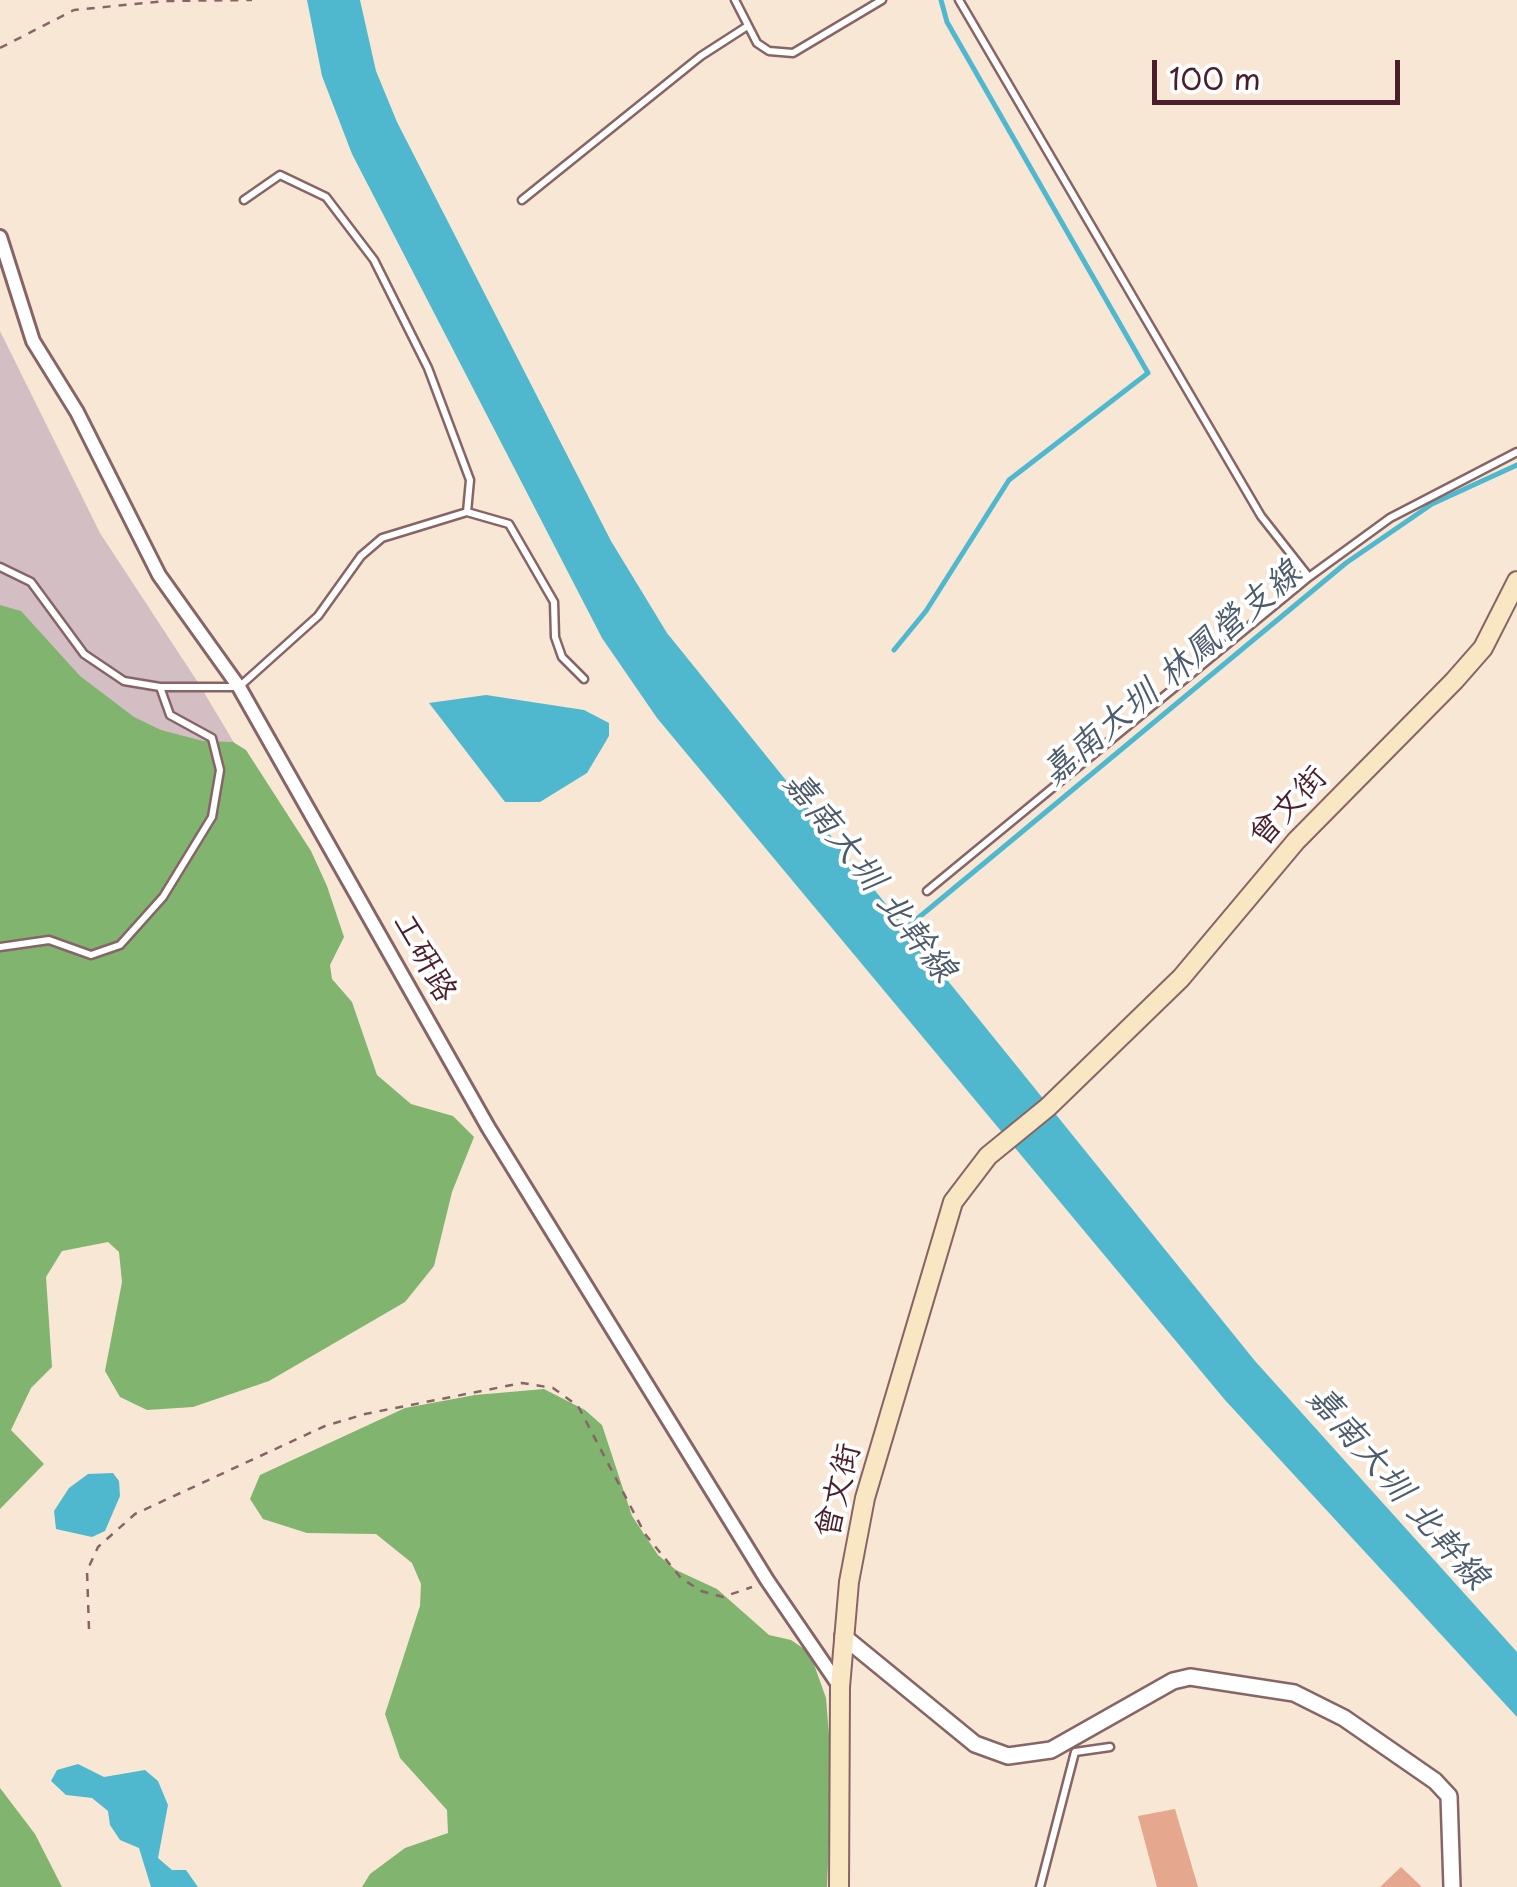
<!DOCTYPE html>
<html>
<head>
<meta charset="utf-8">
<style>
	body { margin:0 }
	#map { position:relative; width:1517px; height:1887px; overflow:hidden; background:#f8e7d5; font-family:"Playpen Sans",sans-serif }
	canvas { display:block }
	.scale { position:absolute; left:1152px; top:60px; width:248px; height:45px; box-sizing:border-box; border:5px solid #4a1f2b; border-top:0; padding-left:12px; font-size:30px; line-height:35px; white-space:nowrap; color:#4a1f2b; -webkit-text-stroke:8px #fff; paint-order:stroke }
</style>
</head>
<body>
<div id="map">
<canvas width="1517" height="1887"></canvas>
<div class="scale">100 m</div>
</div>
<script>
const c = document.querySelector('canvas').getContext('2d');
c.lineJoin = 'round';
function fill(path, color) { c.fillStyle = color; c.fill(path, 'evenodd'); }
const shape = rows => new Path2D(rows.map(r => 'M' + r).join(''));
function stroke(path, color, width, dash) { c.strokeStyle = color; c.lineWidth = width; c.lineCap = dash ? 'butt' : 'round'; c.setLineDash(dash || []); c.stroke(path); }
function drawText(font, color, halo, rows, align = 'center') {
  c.font = font + ' "Playpen Sans","LXGW WenKai TC",sans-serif'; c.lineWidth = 8; c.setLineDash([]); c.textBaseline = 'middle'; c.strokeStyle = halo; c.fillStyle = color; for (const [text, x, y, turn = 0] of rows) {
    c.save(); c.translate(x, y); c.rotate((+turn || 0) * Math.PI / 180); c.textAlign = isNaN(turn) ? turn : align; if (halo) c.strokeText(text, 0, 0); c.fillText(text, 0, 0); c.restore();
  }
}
const industrial = shape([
	[0,331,100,533,199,684,301,855,0,1039]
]);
const forest = shape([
	[0,605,21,611,80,676,134,717,161,730,203,741,233,742,246,750,311,851,327,886,344,937,330,965,332,979,352,1002,377,1075,411,1104,453,1116,474,1137,452,1192,434,1266,405,1302,269,1381,193,1407,147,1410,120,1397,105,1371,122,1282,119,1252,108,1242,62,1251,46,1277,52,1367,31,1388,11,1430,44,1464,0,1509],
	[544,1389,585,1410,602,1425,632,1516,658,1555,676,1570,717,1589,769,1635,791,1640,810,1653,826,1698,832,1773,827,1887,362,1887,370,1874,405,1848,448,1833,447,1810,400,1758,385,1714,420,1606,421,1584,412,1563,376,1534,307,1533,263,1519,250,1499,260,1475,405,1408,475,1395],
	[0,1788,35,1834,62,1887,0,1887]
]);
const water = shape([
	[307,0,360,0,376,71,397,122,611,541,667,633,1255,1361,1517,1652,1517,1717,1225,1400,657,718,602,638,352,154,322,76],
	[486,695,584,710,609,723,609,736,587,773,540,802,505,802,429,703],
	[113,1473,119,1481,120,1496,105,1531,92,1537,56,1529,54,1511,69,1488,88,1474],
	[78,1764,104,1777,145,1770,158,1781,168,1805,158,1858,172,1870,186,1870,198,1887,151,1887,139,1848,120,1840,110,1825,108,1811,92,1798,66,1795,51,1781,57,1770]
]);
const stream = shape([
	[894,650,926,611,1009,480,1148,373,947,22,941,0],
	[900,933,1346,563,1432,504,1517,465]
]);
const building = shape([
	[1175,1809,1198,1887,1157,1887,1138,1816],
	[1401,1867,1422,1887,1380,1887]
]);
const path = shape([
	[0,48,74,10,165,1,252,0],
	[89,1629,87,1571,98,1547,135,1514,325,1426,365,1414,522,1383,553,1388,578,1406,645,1534,681,1578,701,1591,723,1597,752,1587]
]);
const service = shape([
	[735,0,757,43,769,51,793,53,882,0],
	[959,0,1261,516,1309,577],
	[244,200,280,175,326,197,374,260,428,368,470,480,467,512],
	[522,200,701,56,746,27],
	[0,567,31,582,84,654,124,681,160,687,239,687,318,616,361,556,382,538,467,512,509,524,554,602,555,637,562,657,584,679],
	[927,891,1309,577,1390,518,1517,452],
	[0,947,49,940,91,955,120,945,163,897,212,817,220,770,212,738,170,715,160,687],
	[1040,1887,1075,1752,1110,1747]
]);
const minor = shape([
	[0,237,33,341,77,412,159,575,239,687,488,1127,767,1580,840,1687]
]);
const tertiary = shape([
	[843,1636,975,1744,1008,1756,1051,1750,1173,1681,1190,1677,1294,1693,1344,1718,1435,1781,1449,1796,1452,1887]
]);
const secondary = shape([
	[839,1887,840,1687,849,1582,865,1498,953,1202,988,1156,1048,1107,1181,978,1296,841,1454,681,1483,648,1517,581]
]);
const streetNames = [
	["曾文街",1289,807,-47],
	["工研路",424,958,61],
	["曾文街",839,1491,-76]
];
const waterNames = [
	["嘉南大圳 林鳳營支線",1172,674,-40],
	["嘉南大圳 北幹線",869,877,52],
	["嘉南大圳 北幹線",1397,1488,49]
];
fill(industrial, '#d2bec3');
fill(forest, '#80b46f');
fill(water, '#50b8ce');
stroke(stream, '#50b8ce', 5);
fill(building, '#e5a78d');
stroke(service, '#876566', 11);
stroke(minor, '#876566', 18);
stroke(tertiary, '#876566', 20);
stroke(secondary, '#876566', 22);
stroke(path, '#876566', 2.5, [8, 8]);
stroke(service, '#fff', 6);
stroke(minor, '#fff', 12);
stroke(tertiary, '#fff', 15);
stroke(secondary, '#f9e7c3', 18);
drawText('32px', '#4a1f2b', '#fff', streetNames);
drawText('italic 35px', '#4c5c6c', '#fff', waterNames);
</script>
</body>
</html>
